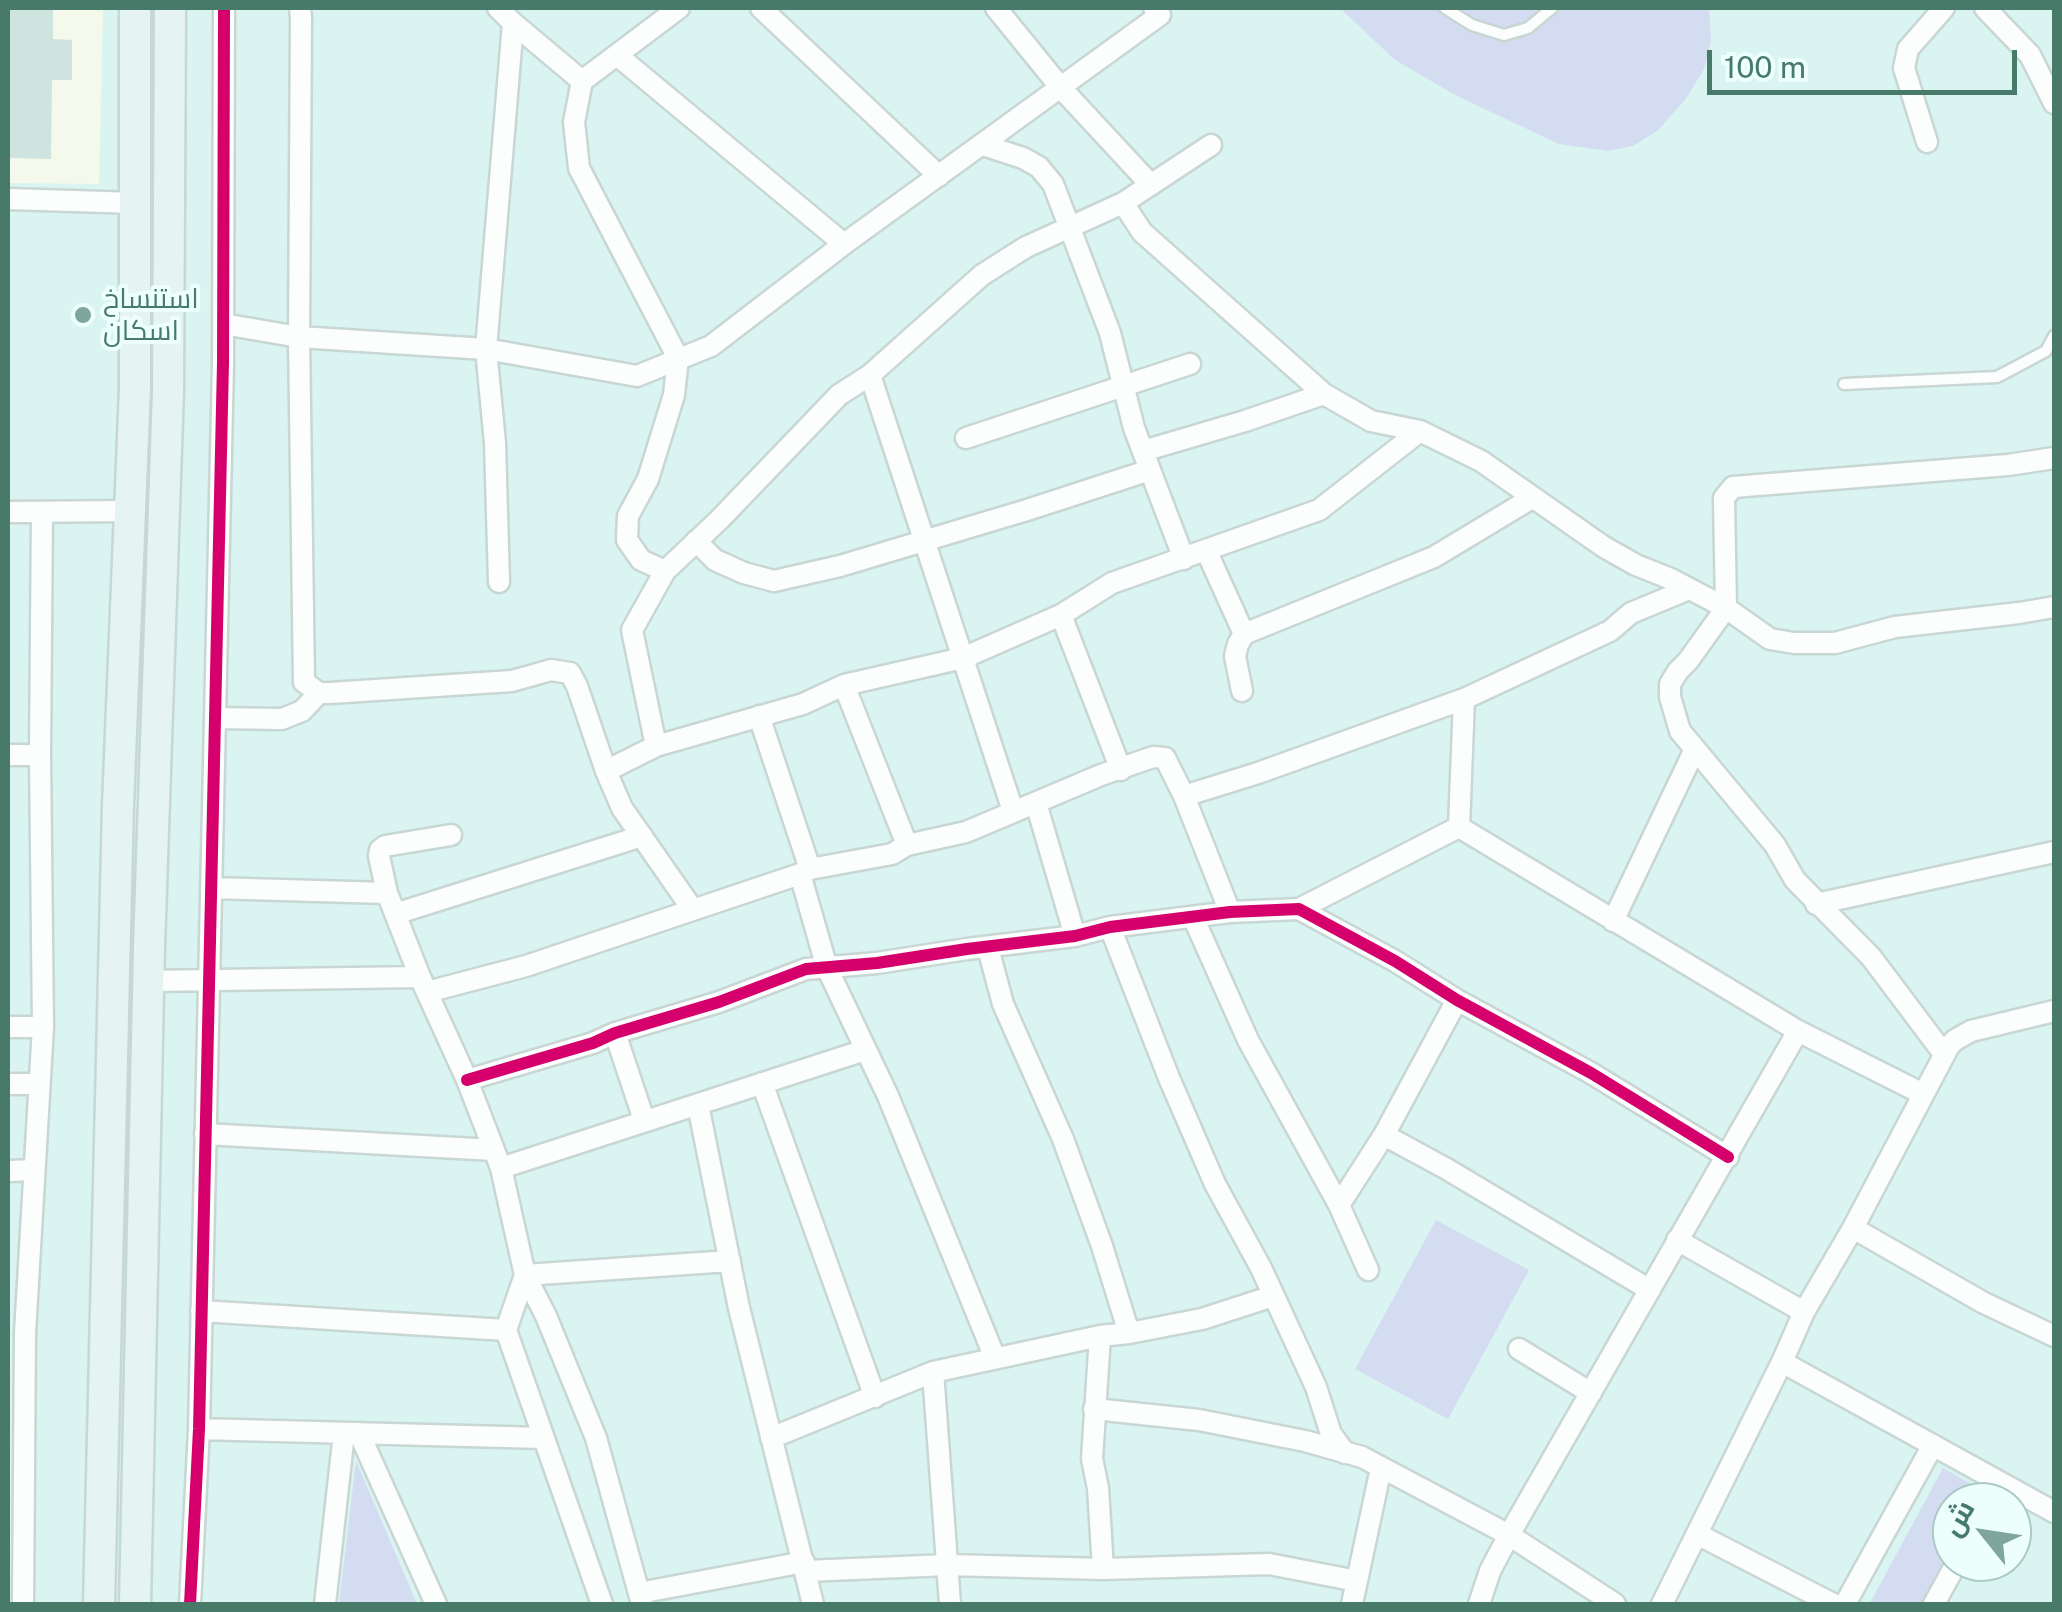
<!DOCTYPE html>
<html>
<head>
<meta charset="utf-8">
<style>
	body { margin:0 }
	#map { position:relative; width:2062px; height:1612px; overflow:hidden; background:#ebf8f7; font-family:"Public Sans",Cairo,sans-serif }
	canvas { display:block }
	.frame { position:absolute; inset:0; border:10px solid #477a69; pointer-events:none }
	.north { position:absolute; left:1932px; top:1482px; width:100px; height:100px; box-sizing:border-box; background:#edfffd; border:2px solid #abcac2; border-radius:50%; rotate:300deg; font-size:28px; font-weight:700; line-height:40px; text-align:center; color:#477a69 }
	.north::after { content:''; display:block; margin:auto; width:35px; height:45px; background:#80a69b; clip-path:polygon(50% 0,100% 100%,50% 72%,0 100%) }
	.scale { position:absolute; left:1707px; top:50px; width:310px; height:45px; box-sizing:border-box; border:5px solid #477a69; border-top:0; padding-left:12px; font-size:30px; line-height:35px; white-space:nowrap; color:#477a69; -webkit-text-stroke:8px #edfffd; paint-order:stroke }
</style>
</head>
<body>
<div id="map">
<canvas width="2062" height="1612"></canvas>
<div class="frame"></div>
<div class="north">ش</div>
<div class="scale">100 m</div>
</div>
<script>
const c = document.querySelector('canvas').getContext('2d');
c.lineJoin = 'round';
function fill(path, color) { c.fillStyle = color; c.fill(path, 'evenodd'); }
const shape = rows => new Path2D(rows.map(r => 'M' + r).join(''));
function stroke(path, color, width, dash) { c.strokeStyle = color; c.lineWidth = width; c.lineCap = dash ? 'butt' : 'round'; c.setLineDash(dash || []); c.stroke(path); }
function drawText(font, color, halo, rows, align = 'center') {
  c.font = font + ' "Public Sans",Cairo,sans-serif'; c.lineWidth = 8; c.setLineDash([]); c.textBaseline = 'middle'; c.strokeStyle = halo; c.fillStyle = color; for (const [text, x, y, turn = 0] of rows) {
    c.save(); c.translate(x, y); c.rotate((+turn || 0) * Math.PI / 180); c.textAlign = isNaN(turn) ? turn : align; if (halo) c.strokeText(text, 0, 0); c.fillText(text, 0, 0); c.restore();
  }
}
const residential = shape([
	[8,8,2054,8,2054,1604,8,1604],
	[1952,1502,2012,1502,2012,1562,1952,1562]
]);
const education = shape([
	[8,8,103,8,99,184,8,183]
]);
const green = shape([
	[1340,8,1709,8,1711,40,1704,69,1685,100,1657,131,1633,146,1608,151,1559,144,1459,97,1395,60],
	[1436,1220,1529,1270,1448,1419,1355,1369],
	[356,1461,417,1604,339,1604],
	[1943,1468,1995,1498,1993,1502,1952,1502,1952,1562,1937,1604,1870,1603]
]);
const building = shape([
	[8,8,53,8,53,39,72,40,72,80,52,80,51,159,8,158]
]);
const lane = shape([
	[1445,8,1472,25,1504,35,1528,28,1552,8],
	[1844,384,1997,377,2046,351,2054,336]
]);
const street = shape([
	[300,8,301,18,299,337,304,682,319,693,330,693,512,681,551,670,570,673,577,686,606,771,622,808,693,910],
	[498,8,513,23,582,81],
	[761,8,939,176],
	[996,8,1061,88,1151,185],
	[1985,8,2030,55,2054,103],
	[618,56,844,244],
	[1927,142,1904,68,1908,49,1944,8],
	[983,145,1023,158,1039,167,1053,184,1110,333,1134,428,1184,559],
	[8,199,136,203],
	[1123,203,1142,232,1324,394,1371,421,1420,431,1481,461,1604,547,1636,565,1671,579,1726,608,1770,639,1794,643,1835,643,1895,627,2019,613,2054,607],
	[223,324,299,337,486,349,637,376,711,346,844,244,1160,15,1154,8],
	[870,375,1013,811],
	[966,438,1190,364],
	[1143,451,1245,421,1324,394],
	[8,512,131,511],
	[696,541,715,560,744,573,774,581,840,566,1027,510,1150,470],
	[1206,550,1244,634,1238,644,1235,656,1242,691],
	[665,571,641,560,627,540,628,516,648,479,674,395,678,358,579,168,574,122,582,81,679,8],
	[499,582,495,443,486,349,513,23],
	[1061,615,1121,770],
	[1244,634,1434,557,1532,498],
	[844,685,907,845],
	[1464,699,1459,827,1798,1031,1923,1094],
	[759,716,810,869],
	[215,718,282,719,302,711,319,693],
	[656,746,632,630,665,571,719,520,839,395,870,375,982,275,1026,247,1123,203,1211,145],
	[8,755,40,755],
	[606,771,656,746,803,704,844,685,963,658,1061,615,1112,583,1319,510,1420,431],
	[1184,796,1258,773,1464,699,1610,631,1631,613,1689,589],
	[1036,803,1075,936],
	[451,835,385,846,380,850,379,856,387,893,420,977,467,1080,501,1168,525,1275,546,1316,596,1438,642,1604],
	[800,874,827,968,888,1096,995,1358],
	[211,888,387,893],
	[1816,904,2054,852],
	[1299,909,1459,827],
	[395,914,642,836],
	[1193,917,1248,1040,1339,1205,1368,1270],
	[1613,921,1695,749],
	[1110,927,1169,1078,1215,1184,1261,1268,1316,1387,1331,1434,1345,1453],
	[988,948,1003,1004,1063,1139,1102,1246,1129,1333],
	[148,981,420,977],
	[427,992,526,966,800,874,810,869,892,854,907,845,966,832,1101,775,1153,757,1165,758,1184,796,1230,912],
	[8,1027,43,1027],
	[615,1033,644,1120],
	[1944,1054,1871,957,1795,880,1775,845,1680,731,1670,697,1670,684,1678,671,1688,661,1726,608,1724,498,1733,487,2008,465,2054,458],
	[467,1080,593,1043,615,1033,719,1002,806,969,877,963,967,949,1075,936,1110,927,1230,912,1299,909,1395,961,1457,1000,1591,1073,1728,1157],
	[762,1083,875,1397],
	[8,1084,38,1084],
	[698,1105,739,1308,813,1604],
	[205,1134,494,1150],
	[1384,1135,1445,1168,1650,1290],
	[501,1168,865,1050],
	[8,1171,34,1170],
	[1339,1205,1384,1135,1457,1000],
	[1853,1228,1984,1303,2054,1336],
	[1677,1240,1804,1312],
	[201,1311,506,1330],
	[1100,1336,1092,1459,1098,1488,1103,1569],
	[1519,1349,1591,1393],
	[1782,1362,2054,1512],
	[933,1372,950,1604],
	[1094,1409,1199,1420,1305,1441,1362,1457,1509,1535,1615,1604],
	[199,1429,543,1438],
	[359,1433,436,1604],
	[771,1438,933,1372,1100,1336,1129,1333,1202,1319,1273,1296],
	[1697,1534,1833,1604],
	[806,1571,948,1565,1103,1569,1269,1564,1357,1581],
	[639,1593,804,1562],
	[23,1604,25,1333,43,1027,40,755,42,512],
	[190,1604,199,1429,223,363,224,8],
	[325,1604,344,1433],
	[602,1604,506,1330,525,1275,730,1261],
	[1352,1604,1381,1468],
	[1479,1604,1490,1571,1509,1535,1798,1031],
	[1662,1604,1782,1362,1804,1312,1853,1228,1949,1046,1955,1040,1971,1031,2054,1011],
	[1845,1604,1933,1445],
	[1934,1604,1957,1562]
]);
const primary = shape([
	[99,1604,118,806,135,388,135,8],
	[135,1604,149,947,168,391,170,8]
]);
const cycleway = shape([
	[467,1080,593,1043,615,1033,719,1002,806,969,877,963,967,949,1075,936,1110,927,1230,912,1299,909,1395,961,1457,1000,1591,1073,1728,1157],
	[190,1604,199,1429,223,363,224,8]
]);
const markers = [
	[83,315,10,"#80a69b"]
];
const poiNames = [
	["استنساخ",103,299],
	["اسکان",103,331]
];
fill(residential, '#daf4f1');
fill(education, '#f4f9eb');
fill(green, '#d4dcf2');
fill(building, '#cfe3df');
stroke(lane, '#c8d6d4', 15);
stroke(street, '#c8d6d4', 25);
stroke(primary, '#c5d8d2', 35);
stroke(lane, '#fcfefe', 10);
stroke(street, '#fcfefe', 20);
stroke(primary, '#e5f3f2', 30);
stroke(cycleway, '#d6006c', 12);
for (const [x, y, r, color] of markers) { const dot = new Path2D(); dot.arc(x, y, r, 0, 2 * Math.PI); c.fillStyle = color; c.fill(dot); stroke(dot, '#edfffd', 4); }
drawText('28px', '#477a69', '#edfffd', poiNames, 'left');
</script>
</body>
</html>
